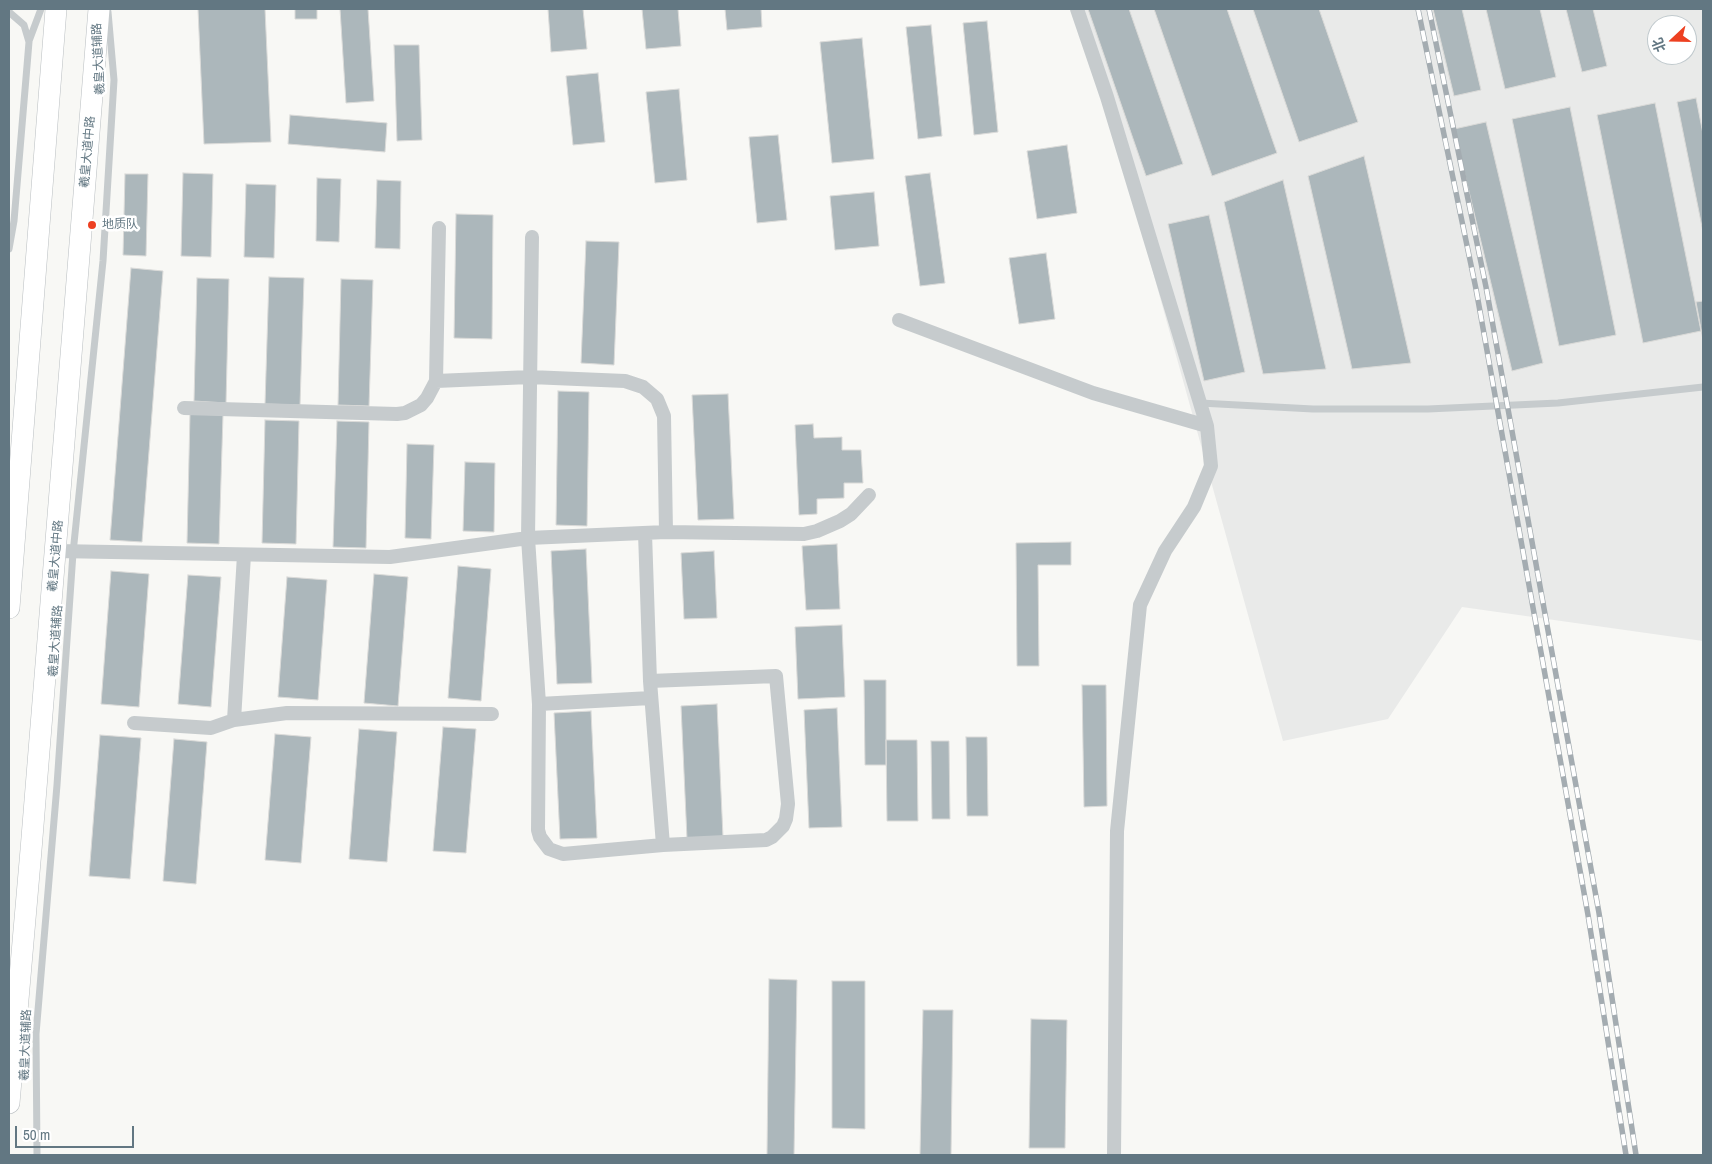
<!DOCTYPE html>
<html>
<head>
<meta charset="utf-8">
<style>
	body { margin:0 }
	#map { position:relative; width:1712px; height:1164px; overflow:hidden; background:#f8f8f5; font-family:"Archivo Narrow","Noto Sans SC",sans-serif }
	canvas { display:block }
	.frame { position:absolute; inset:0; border:10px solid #627782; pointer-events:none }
	.north { position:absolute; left:1647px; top:15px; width:50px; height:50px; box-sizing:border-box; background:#fff; border:1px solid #c0c9cd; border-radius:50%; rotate:249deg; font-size:14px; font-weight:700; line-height:20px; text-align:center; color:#627782 }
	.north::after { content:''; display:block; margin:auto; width:18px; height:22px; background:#ed4021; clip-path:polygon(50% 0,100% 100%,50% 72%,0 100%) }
	.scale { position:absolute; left:15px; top:1126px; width:119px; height:22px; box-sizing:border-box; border:2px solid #627782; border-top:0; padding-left:6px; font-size:15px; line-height:18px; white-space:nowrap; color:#627782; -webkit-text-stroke:4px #fff; paint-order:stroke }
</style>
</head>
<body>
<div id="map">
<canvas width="1712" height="1164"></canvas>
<div class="frame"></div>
<div class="north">北</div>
<div class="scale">50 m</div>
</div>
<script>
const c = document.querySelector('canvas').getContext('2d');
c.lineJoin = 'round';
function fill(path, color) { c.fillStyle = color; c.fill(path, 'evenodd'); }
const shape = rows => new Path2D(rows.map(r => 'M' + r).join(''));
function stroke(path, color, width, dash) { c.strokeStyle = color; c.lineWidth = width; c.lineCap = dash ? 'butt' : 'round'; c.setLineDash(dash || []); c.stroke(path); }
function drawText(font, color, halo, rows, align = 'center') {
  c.font = font + ' "Archivo Narrow","Noto Sans SC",sans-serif'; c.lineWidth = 5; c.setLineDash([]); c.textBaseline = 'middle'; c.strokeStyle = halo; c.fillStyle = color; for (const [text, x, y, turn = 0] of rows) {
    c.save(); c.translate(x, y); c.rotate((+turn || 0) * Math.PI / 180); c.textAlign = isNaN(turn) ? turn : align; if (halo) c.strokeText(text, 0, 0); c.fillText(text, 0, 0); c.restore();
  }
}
const built = shape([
	[1080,9,1703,9,1703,641,1462,607,1388,719,1283,741],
	[1657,25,1687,25,1687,55,1657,55]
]);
const building = shape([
	[198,9,265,9,271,142,204,144,198,9],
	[295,9,317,9,317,19,295,19,295,9],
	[340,9,368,9,374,101,346,103,340,9],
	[548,9,583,9,587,49,551,52,548,9],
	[642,9,678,9,681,46,646,49,642,9],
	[725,9,761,9,762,27,727,30,725,9],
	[1088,9,1129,9,1183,164,1146,176,1088,9],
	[1154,9,1227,9,1277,153,1212,176,1154,9],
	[1253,9,1319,9,1358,122,1299,142,1253,9],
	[1433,9,1462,9,1481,90,1454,96,1433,9],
	[1486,9,1540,9,1556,77,1505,89,1486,9],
	[1566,9,1593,9,1607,66,1582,72,1566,9],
	[987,21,998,132,974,135,963,23,987,21],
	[931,25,942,136,918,139,906,27,931,25],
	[862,38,874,159,832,163,820,42,862,38],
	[394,45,419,45,422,140,397,141,394,45],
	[598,73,605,142,573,145,566,76,598,73],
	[679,89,687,180,655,183,646,92,679,89],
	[1696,98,1703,134,1703,232,1677,102,1696,98],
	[1655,103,1701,331,1643,343,1597,115,1655,103],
	[1570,107,1616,335,1559,346,1512,119,1570,107],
	[290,115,387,123,385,152,288,144,290,115],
	[1486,122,1543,363,1512,371,1454,129,1486,122],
	[778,135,787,220,757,223,749,137,778,135],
	[1067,145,1077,213,1037,219,1027,151,1067,145],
	[1364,156,1411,363,1352,369,1308,176,1364,156],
	[183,173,213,174,211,257,181,256,183,173],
	[930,173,945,283,920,286,905,176,930,173],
	[125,174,148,174,146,256,123,255,125,174],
	[317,178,341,179,339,242,316,241,317,178],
	[377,180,401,181,400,249,375,248,377,180],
	[1283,180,1326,369,1263,374,1224,202,1283,180],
	[246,184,276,185,274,258,244,257,246,184],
	[874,192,879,246,835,250,830,196,874,192],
	[456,214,493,215,492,339,454,338,456,214],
	[1209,215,1245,372,1204,381,1168,224,1209,215],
	[586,241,619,242,614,365,581,363,586,241],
	[1046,253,1055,319,1019,324,1009,258,1046,253],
	[131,268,163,271,142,542,110,540,131,268],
	[269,277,304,278,300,405,265,404,269,277],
	[197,278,229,279,226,403,194,401,197,278],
	[341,279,373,280,369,406,338,405,341,279],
	[1703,301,1703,340,1696,302,1703,301],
	[558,391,589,392,587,526,556,525,558,391],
	[728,394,734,519,698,520,692,395,728,394],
	[190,414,223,415,219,544,187,543,190,414],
	[265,420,299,421,296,544,262,543,265,420],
	[337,421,369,422,366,548,333,547,337,421],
	[813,424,814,438,842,437,842,450,861,450,863,483,844,483,844,498,817,499,817,514,799,515,795,425,813,424],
	[407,444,434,445,431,539,405,538,407,444],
	[465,462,495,463,494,532,463,531,465,462],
	[1071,542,1071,565,1038,565,1039,666,1017,666,1016,543,1071,542],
	[837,544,840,609,806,610,802,546,837,544],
	[586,549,592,683,557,684,551,551,586,549],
	[714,551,717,618,684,619,681,553,714,551],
	[458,566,491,569,481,701,448,698,458,566],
	[111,571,149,574,139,707,101,704,111,571],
	[374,574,408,577,398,706,364,703,374,574],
	[188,575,221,577,211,707,178,704,188,575],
	[287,577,327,580,318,700,278,697,287,577],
	[842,625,845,697,798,699,795,627,842,625],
	[864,680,886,680,886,765,865,765,864,680],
	[1082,685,1106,685,1107,806,1084,807,1082,685],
	[717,704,723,837,687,839,681,706,717,704],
	[837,708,842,827,809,828,804,710,837,708],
	[591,711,597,838,560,839,554,713,591,711],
	[443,727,476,729,466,853,433,851,443,727],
	[359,729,397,732,387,862,349,859,359,729],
	[275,734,311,737,301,863,265,860,275,734],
	[100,735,141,738,130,879,89,876,100,735],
	[966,737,987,737,988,816,967,816,966,737],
	[174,739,207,742,196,884,163,881,174,739],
	[886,740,917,740,918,821,887,821,886,740],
	[931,741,949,741,950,819,932,819,931,741],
	[769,979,797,980,794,1155,767,1155,769,979],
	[832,981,865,981,865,1129,832,1128,832,981],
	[923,1010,953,1010,951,1155,920,1155,923,1010],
	[1031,1019,1067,1020,1065,1148,1029,1148,1031,1019]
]);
const service = shape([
	[9,12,24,25,29,42,14,221,9,249],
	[29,41,41,9],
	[1200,403,1313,409,1428,409,1558,403,1703,387],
	[37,1155,36,1034,57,785,73,553,103,261,114,80,108,12]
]);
const minor = shape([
	[1077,9,1107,97,1207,426,1211,466,1194,507,1165,551,1140,605,1117,831,1114,1155],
	[439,228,436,381,530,377,625,381,643,387,657,399,664,416,666,532],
	[899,320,1093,393,1207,426],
	[184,408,397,414,405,413,421,405,427,398,436,381],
	[645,533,650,681,663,845],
	[56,551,390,557,528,538,532,237],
	[651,698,539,704,528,538,666,532,804,534,817,531,840,521,851,514,869,495],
	[539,704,538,830,540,837,549,849,563,854,663,845,766,840,772,837,783,826,786,819,788,804,776,676,650,681],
	[234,720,244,555],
	[134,723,211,728,234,720,287,713,492,714]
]);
const primary = shape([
	[9,608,56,9],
	[9,1103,31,850,99,9]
]);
const rail = shape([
	[1418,9,1476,289,1588,915,1626,1155],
	[1429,9,1486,287,1599,913,1636,1155]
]);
const markers = [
	[92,225,5,"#ed4021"]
];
const streetNames = [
	["羲皇大道辅路",99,59,-93],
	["羲皇大道中路",88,152,-85],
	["羲皇大道中路",56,556,-85],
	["羲皇大道辅路",56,641,-86],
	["羲皇大道辅路",26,1045,-88]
];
const poiNames = [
	["地质队",102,225]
];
fill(built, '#e9eae9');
fill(building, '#acb7bb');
stroke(building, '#dadad8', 1);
stroke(primary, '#b9bec1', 22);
stroke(service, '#c6cbcd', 7);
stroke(minor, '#c6cbcd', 14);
stroke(primary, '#fff', 21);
stroke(rail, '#a4acb1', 5.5);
stroke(rail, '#fff', 4, [11]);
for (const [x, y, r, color] of markers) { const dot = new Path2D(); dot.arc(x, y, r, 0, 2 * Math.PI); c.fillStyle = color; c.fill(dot); stroke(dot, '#fff', 2); }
drawText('12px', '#627782', '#fff', streetNames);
drawText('12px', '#627782', '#fff', poiNames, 'left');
</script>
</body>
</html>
